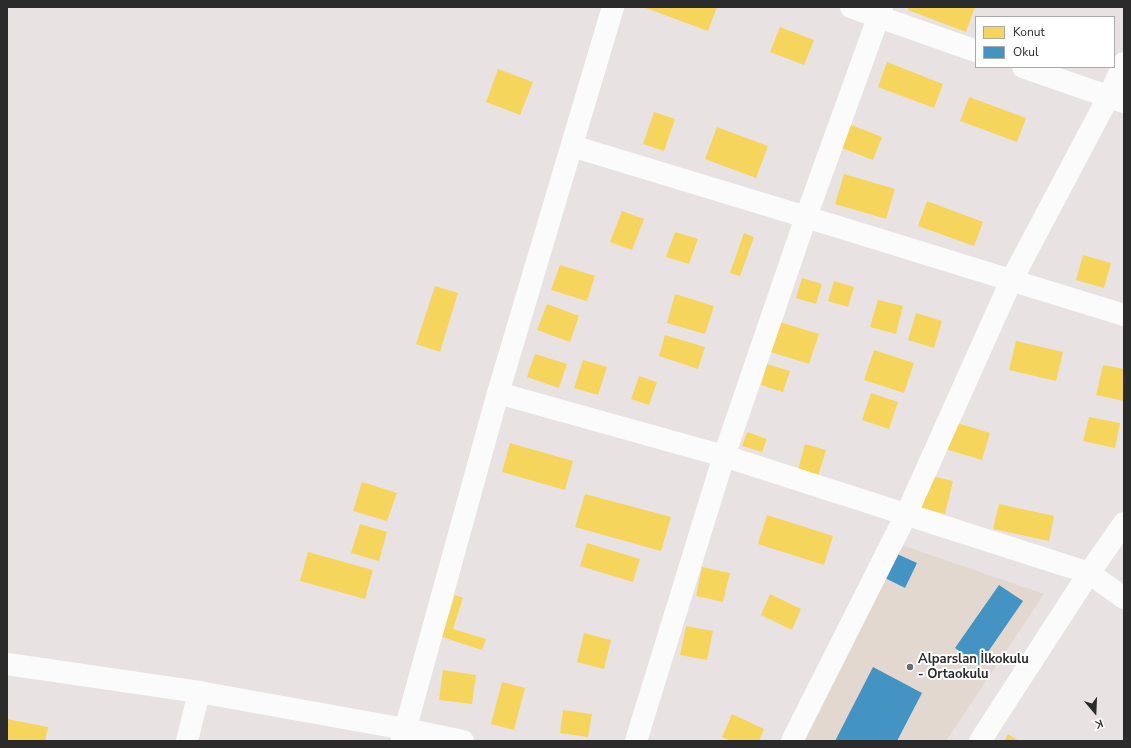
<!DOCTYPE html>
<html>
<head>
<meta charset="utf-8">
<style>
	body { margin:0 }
	#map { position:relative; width:1131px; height:748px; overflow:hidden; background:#e8e3e2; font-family:"Nunito Sans",sans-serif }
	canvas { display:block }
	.frame { position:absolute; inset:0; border:8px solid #2b2b2b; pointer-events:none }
	.legend { position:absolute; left:975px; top:16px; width:140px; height:52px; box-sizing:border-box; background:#fff; border:1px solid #aaa; margin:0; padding:5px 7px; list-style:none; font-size:12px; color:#2b2b2b }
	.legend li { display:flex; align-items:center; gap:8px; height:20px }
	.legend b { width:20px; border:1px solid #aaa }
	.north { position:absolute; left:1075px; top:692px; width:40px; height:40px; -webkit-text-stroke:3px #fff; paint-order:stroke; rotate:161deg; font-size:11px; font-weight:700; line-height:16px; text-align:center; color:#2b2b2b }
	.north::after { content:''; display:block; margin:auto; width:14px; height:18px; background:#2b2b2b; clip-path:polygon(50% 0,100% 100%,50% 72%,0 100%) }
</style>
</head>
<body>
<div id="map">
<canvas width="1131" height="748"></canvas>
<div class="frame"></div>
<ul class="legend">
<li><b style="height:11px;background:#f6d55c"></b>Konut</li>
<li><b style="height:11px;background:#4393c3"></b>Okul</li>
</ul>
<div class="north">K</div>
</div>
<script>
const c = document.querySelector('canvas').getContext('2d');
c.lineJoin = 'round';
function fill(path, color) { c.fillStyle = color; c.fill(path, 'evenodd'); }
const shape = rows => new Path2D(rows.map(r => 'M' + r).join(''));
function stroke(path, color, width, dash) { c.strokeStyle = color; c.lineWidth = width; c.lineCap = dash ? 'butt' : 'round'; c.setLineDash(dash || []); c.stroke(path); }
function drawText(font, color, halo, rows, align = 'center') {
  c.font = font + ' "Nunito Sans",sans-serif'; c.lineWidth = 4; c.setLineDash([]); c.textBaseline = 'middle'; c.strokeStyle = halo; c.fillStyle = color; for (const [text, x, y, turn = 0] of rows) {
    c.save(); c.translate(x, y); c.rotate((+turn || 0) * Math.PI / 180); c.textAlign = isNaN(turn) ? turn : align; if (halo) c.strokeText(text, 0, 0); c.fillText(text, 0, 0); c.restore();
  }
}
const education = shape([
	[884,539,1044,594,946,741,792,741]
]);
const homes = shape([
	[643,7,717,7,708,31],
	[909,7,975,7,966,32,908,10],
	[780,27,814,40,804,65,770,52],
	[887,62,943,84,934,108,878,87],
	[498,69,533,82,520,115,486,102],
	[969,97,1026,118,1017,142,960,121],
	[654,112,675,119,664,151,643,144],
	[851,125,882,137,873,160,842,148],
	[717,127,768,146,756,178,705,159],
	[844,174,895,189,886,219,835,204],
	[927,201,983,222,974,246,918,226],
	[622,211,644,219,632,250,610,242],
	[675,232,698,239,689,264,666,257],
	[744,233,754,237,740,276,730,273],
	[1083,255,1111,263,1104,288,1076,280],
	[560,265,595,276,587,301,551,290],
	[802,278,822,284,816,304,796,298],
	[834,281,854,287,848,307,828,301],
	[435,286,458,293,440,352,416,344],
	[675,294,714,306,705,334,667,323],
	[878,300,903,306,896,334,870,327],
	[547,304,579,316,570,342,537,330],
	[916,313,942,321,934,348,908,340],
	[780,322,819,334,809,364,771,352],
	[665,335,705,347,698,369,659,356],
	[1016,341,1063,352,1056,381,1009,370],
	[874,350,914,363,904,393,864,380],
	[535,354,567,364,559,388,527,377],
	[583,360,607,367,598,395,574,388],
	[767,364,790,371,783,392,761,385],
	[1103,365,1124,369,1124,401,1096,395],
	[639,376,657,382,649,405,631,399],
	[871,393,898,402,889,429,862,420],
	[1089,417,1120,423,1115,448,1083,441],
	[954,422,990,433,982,460,945,449],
	[747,432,767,439,762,452,742,446],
	[510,443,573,461,565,490,502,472],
	[805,444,826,450,818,476,798,470],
	[928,475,953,481,945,514,919,507],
	[362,482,397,493,387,521,353,511],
	[585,494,671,517,661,551,575,527],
	[999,504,1054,516,1049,541,993,529],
	[767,515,833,536,824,565,758,544],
	[360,524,387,532,379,561,351,553],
	[587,543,640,559,633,582,580,566],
	[308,552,373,570,365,599,300,581],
	[702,567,730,573,723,602,696,596],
	[770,594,801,609,792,630,761,615],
	[455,595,463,598,453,629,486,639,482,650,442,637],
	[686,626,713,631,707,660,680,655],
	[584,633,611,640,604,669,577,662],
	[443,670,476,675,472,704,439,700],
	[502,682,525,688,514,730,491,724],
	[563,710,592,714,588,737,560,733],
	[732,714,764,729,759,741,731,741,722,737],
	[7,719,48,727,45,741,7,741],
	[1008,734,1019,741,1004,741]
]);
const schools = shape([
	[895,553,917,563,905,588,883,577],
	[999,585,1023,601,979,665,955,648],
	[873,667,922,693,897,741,835,741]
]);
const minor = shape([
	[851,7,976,51],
	[1023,67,1124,102],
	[572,146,806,217,1124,315],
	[498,393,724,456,1089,573,1124,598],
	[7,664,199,692,405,729,463,741],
	[187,741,199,692],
	[636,741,724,456,806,217,882,7],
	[792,741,906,515,1011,281,1109,96,1124,63],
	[980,741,1089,573,1124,523]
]);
const tertiary = shape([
	[402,741,498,393,613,7]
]);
const markers = [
	[910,667,4,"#6d6b6b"]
];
const poiNames = [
	["Alparslan İlkokulu",918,660],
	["- Ortaokulu",918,675]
];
fill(education, '#e2d8d0');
fill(homes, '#f6d55c');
fill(schools, '#4393c3');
stroke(minor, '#fcfbfb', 22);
stroke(tertiary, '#fcfbfb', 22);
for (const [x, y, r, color] of markers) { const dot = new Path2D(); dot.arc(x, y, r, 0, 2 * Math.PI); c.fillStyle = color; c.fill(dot); stroke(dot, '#fff', 1.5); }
drawText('bold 13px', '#2b2b2b', '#fff', poiNames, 'left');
</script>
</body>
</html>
